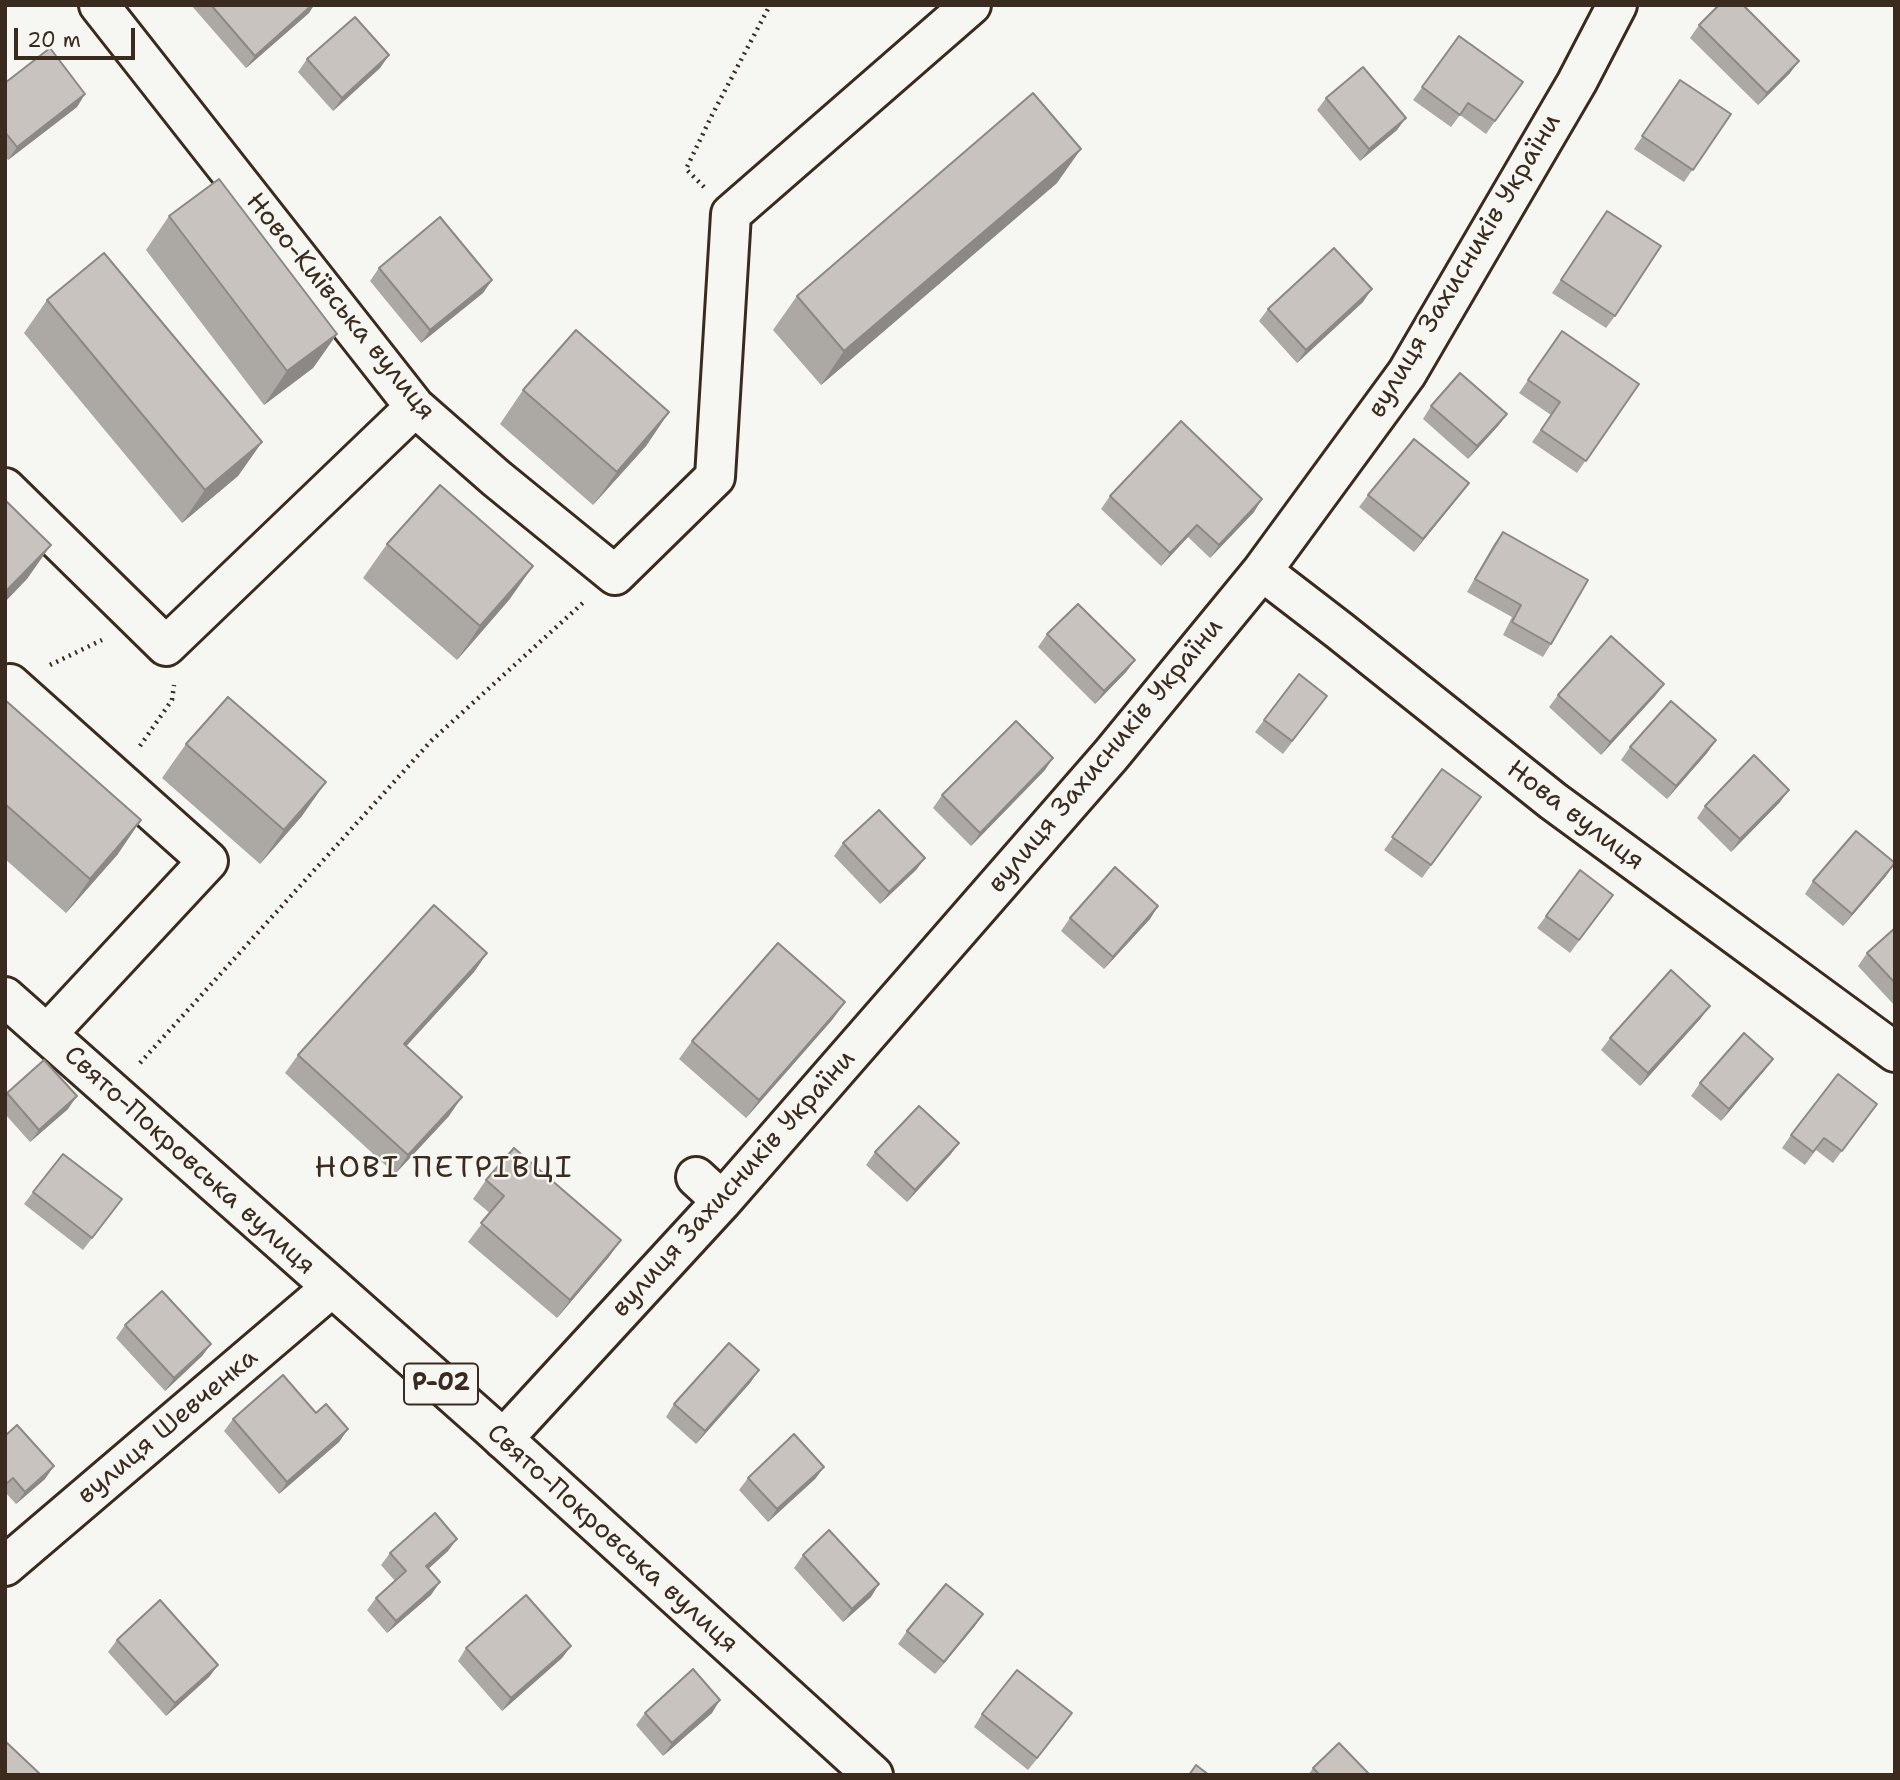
<!DOCTYPE html>
<html>
<head>
<meta charset="utf-8">
<style>
	body { margin:0 }
	#map { position:relative; width:1900px; height:1780px; overflow:hidden; background:#f6f6f2; font-family:"Shantell Sans",sans-serif }
	canvas { display:block }
	.frame { position:absolute; inset:0; border:7px solid #3b2a1e; pointer-events:none }
	.scale { position:absolute; left:14px; top:28px; width:121px; height:32px; box-sizing:border-box; border:4px solid #3b2a1e; border-top:0; padding-left:9px; font-size:21px; line-height:24px; white-space:nowrap; color:#3b2a1e; -webkit-text-stroke:5px #f6f6f2; paint-order:stroke }
</style>
</head>
<body>
<div id="map">
<canvas width="1900" height="1780"></canvas>
<div class="frame"></div>
<div class="scale">20 m</div>
</div>
<script>
const c = document.querySelector('canvas').getContext('2d');
c.lineJoin = 'round';
const shape = rows => new Path2D(rows.map(r => 'M' + r).join(''));
function stroke(path, color, width, dash) { c.strokeStyle = color; c.lineWidth = width; c.lineCap = dash ? 'butt' : 'round'; c.setLineDash(dash || []); c.stroke(path); }
function fill(path, color) { c.fillStyle = color; c.fill(path, 'evenodd'); }
function drawText(font, color, halo, rows, align = 'center') {
  c.font = font + ' "Shantell Sans",sans-serif'; c.lineWidth = 5; c.setLineDash([]); c.textBaseline = 'middle'; c.strokeStyle = halo; c.fillStyle = color; for (const [text, x, y, turn = 0] of rows) {
    c.save(); c.translate(x, y); c.rotate((+turn || 0) * Math.PI / 180); c.textAlign = isNaN(turn) ? turn : align; if (halo) c.strokeText(text, 0, 0); c.fillText(text, 0, 0); c.restore();
  }
}
const path = shape([
	[704,187,686,169,712,115,770,5],
	[50,665,102,640],
	[140,746,172,700,174,685],
	[140,1063,431,741,585,601]
]);
const minor = shape([
	[99,5,415,407,496,478,615,575,715,477,731,214,971,5],
	[5,488,166,646,415,407],
	[1262,571,1340,631,1553,801,1895,1052],
	[10,684,208,861,47,1034],
	[696,1177,722,1201],
	[503,1439,722,1201,1111,755,1262,571,1407,373,1577,82,1617,5],
	[5,1566,331,1288]
]);
const major = shape([
	[5,997,489,1426,873,1775]
]);
const wall = shape([
	[191,5,314,5,309,13,246,68],
	[1699,25,1790,73,1758,105,1690,38],
	[1459,36,1523,82,1486,134,1460,115,1451,127,1413,100],
	[389,55,380,68,333,111,298,72,307,59],
	[1680,80,1731,114,1684,182,1634,149],
	[5,83,85,94,77,107,8,160,5,156],
	[1326,98,1397,130,1360,161,1317,110],
	[1057,183,821,385,773,330,797,296],
	[169,216,337,334,313,368,264,405,146,250],
	[1598,224,1615,316,1606,328,1552,293],
	[379,268,492,280,483,293,421,343,370,281],
	[47,300,262,442,238,476,182,523,24,333],
	[1363,302,1297,363,1259,321,1268,309],
	[1562,331,1639,384,1577,473,1532,442,1551,415,1519,393],
	[523,390,669,412,646,446,593,505,500,424],
	[1431,406,1507,414,1498,426,1468,459,1423,419],
	[1469,483,1414,552,1359,507,1368,495],
	[1110,496,1254,512,1210,558,1188,537,1161,566,1101,509],
	[1503,532,1551,644,1543,657,1503,635,1512,617,1467,592,1494,544],
	[387,544,533,566,509,600,457,660,363,578],
	[1047,634,1135,660,1126,672,1095,704,1038,647],
	[1664,684,1655,696,1601,755,1549,707,1558,695],
	[1327,696,1283,754,1255,732,1264,720],
	[5,700,118,854,66,913,5,859],
	[1716,740,1707,753,1667,799,1621,760,1630,747],
	[186,744,302,816,260,864,162,778],
	[1442,769,1481,797,1422,878,1384,850],
	[1045,770,971,846,933,808,942,795],
	[1780,802,1731,852,1697,818,1705,806],
	[843,843,925,858,916,870,880,904,834,856],
	[1886,876,1843,926,1805,894,1813,881],
	[1613,895,1570,953,1537,928,1546,916],
	[1158,906,1150,919,1104,969,1061,931,1070,918],
	[1895,928,1895,1006,1858,966,1867,953],
	[487,953,474,972,406,1046,449,1116,395,1174,285,1073,298,1055],
	[845,1002,832,1020,746,1118,679,1059,692,1041],
	[1701,1018,1640,1086,1601,1050,1610,1038],
	[1773,1059,1764,1071,1721,1121,1691,1096,1700,1083],
	[7,1093,68,1109,30,1142,5,1114,5,1095],
	[1877,1104,1833,1163,1816,1150,1805,1165,1782,1148,1791,1135],
	[959,1143,950,1155,907,1202,866,1165,875,1152],
	[486,1180,621,1240,608,1258,557,1318,468,1242,490,1213,473,1199],
	[33,1192,122,1199,83,1250,24,1204],
	[125,1325,211,1344,202,1356,165,1391,116,1338],
	[759,1370,750,1383,696,1444,666,1417,674,1404],
	[316,1413,348,1429,339,1442,279,1494,224,1431,233,1419],
	[5,1436,45,1479,16,1504,5,1492],
	[824,1467,815,1479,768,1522,739,1490,748,1478],
	[448,1551,428,1569,431,1595,387,1633,367,1610,376,1598,395,1581,381,1565,390,1553],
	[803,1555,871,1597,843,1622,794,1568],
	[983,1614,974,1627,935,1674,898,1644,907,1631],
	[117,1640,218,1665,209,1677,166,1716,108,1652],
	[571,1646,562,1658,502,1711,458,1661,466,1648],
	[645,1713,712,1713,663,1756,636,1725],
	[1072,1713,1028,1770,974,1727,982,1714],
	[1313,1768,1370,1775,1308,1775]
]);
const shadedWall = shape([
	[312,5,314,5,309,13,246,68,255,56],
	[389,55,380,68,333,111,342,98],
	[1799,61,1790,73,1758,105,1767,93],
	[85,94,77,107,8,160,17,147],
	[1406,118,1397,130,1360,161,1369,149],
	[1081,149,1057,183,821,385,844,351],
	[492,280,483,293,421,343,430,330],
	[1372,289,1363,302,1297,363,1306,350],
	[337,334,313,368,264,405,287,371],
	[669,412,646,446,593,505,617,472],
	[1507,414,1498,426,1468,459,1477,446],
	[262,442,238,476,182,523,205,490],
	[1469,483,1460,495,1414,552,1423,539],
	[1262,499,1254,512,1210,558,1219,545],
	[1197,525,1188,537,1161,566,1170,553],
	[51,545,27,579,5,602,5,593,7,590],
	[533,566,509,600,457,660,480,626],
	[1135,660,1126,672,1095,704,1104,691],
	[1664,684,1655,696,1601,755,1610,742],
	[1716,740,1707,753,1667,799,1676,786],
	[1053,758,1045,770,971,846,980,833],
	[326,782,302,816,260,864,284,830],
	[1789,790,1780,802,1731,852,1740,839],
	[141,820,118,854,66,913,90,879],
	[925,858,916,870,880,904,889,892],
	[1895,863,1886,876,1843,926,1852,914],
	[1158,906,1150,919,1104,969,1113,957],
	[487,953,474,972,391,1063,404,1044],
	[845,1002,832,1020,746,1118,759,1100],
	[1710,1006,1701,1018,1640,1086,1648,1073],
	[1773,1059,1764,1071,1721,1121,1729,1109],
	[77,1096,68,1109,30,1142,39,1130],
	[462,1097,449,1116,395,1174,408,1155],
	[959,1143,950,1155,907,1202,915,1190],
	[621,1240,608,1258,557,1318,570,1300],
	[211,1344,202,1356,165,1391,174,1378],
	[759,1370,750,1383,696,1444,705,1431],
	[348,1429,339,1442,279,1494,287,1482],
	[54,1466,45,1479,16,1504,25,1492],
	[824,1467,815,1479,768,1522,777,1509],
	[457,1539,448,1551,417,1579,426,1566],
	[440,1582,431,1595,387,1633,396,1621],
	[879,1584,871,1597,843,1622,852,1609],
	[983,1614,974,1627,935,1674,944,1662],
	[571,1646,562,1658,502,1711,511,1698],
	[218,1665,209,1677,166,1716,175,1703],
	[720,1700,712,1713,663,1756,672,1743],
	[1072,1713,1063,1726,1028,1770,1037,1758]
]);
const building = shape([
	[211,5,312,5,255,56,211,5],
	[1719,5,1743,5,1799,61,1767,93,1699,25,1719,5],
	[355,17,389,55,342,98,307,59,355,17],
	[1459,36,1523,82,1495,121,1468,103,1460,115,1422,87,1459,36],
	[50,48,85,94,17,147,5,132,5,83,50,48],
	[1363,67,1406,118,1369,149,1326,98,1363,67],
	[1680,80,1731,114,1693,170,1642,136,1680,80],
	[1033,93,1081,149,844,351,797,296,1033,93],
	[219,179,337,334,287,371,169,216,219,179],
	[1607,211,1661,246,1615,316,1561,280,1607,211],
	[440,217,492,280,430,330,379,268,440,217],
	[1334,248,1372,289,1306,350,1268,309,1334,248],
	[104,253,262,442,205,490,47,300,104,253],
	[576,330,669,412,617,472,523,390,576,330],
	[1562,331,1639,384,1586,461,1541,430,1560,402,1528,380,1562,331],
	[1460,373,1507,414,1477,446,1431,406,1460,373],
	[1181,421,1262,499,1219,545,1197,525,1170,553,1110,496,1181,421],
	[1414,439,1469,483,1423,539,1368,495,1414,439],
	[440,485,533,566,480,626,387,544,440,485],
	[5,500,51,545,7,590,5,588,5,500],
	[1503,532,1588,580,1551,644,1512,622,1521,605,1475,579,1503,532],
	[1078,604,1135,660,1104,691,1047,634,1078,604],
	[1611,636,1664,684,1610,742,1558,695,1611,636],
	[1299,674,1327,696,1292,741,1264,720,1299,674],
	[228,697,326,782,284,830,186,744,228,697],
	[5,700,141,820,90,879,5,804,5,700],
	[1671,701,1716,740,1676,786,1630,747,1671,701],
	[1016,721,1053,758,980,833,942,795,1016,721],
	[1754,755,1789,790,1740,839,1705,806,1754,755],
	[1442,769,1481,797,1431,865,1392,837,1442,769],
	[879,810,925,858,889,892,843,843,879,810],
	[1856,831,1895,863,1852,914,1813,881,1856,831],
	[1115,867,1158,906,1113,957,1070,918,1115,867],
	[1580,870,1613,895,1579,940,1546,916,1580,870],
	[434,905,487,953,404,1044,462,1097,408,1155,298,1055,434,905],
	[1895,928,1895,983,1867,953,1895,928],
	[778,943,845,1002,759,1100,692,1041,778,943],
	[1671,970,1710,1006,1648,1073,1610,1038,1671,970],
	[1744,1033,1773,1059,1729,1109,1700,1083,1744,1033],
	[44,1060,77,1096,39,1130,7,1093,44,1060],
	[1838,1074,1877,1104,1842,1151,1824,1138,1813,1152,1791,1135,1838,1074],
	[919,1106,959,1143,915,1190,875,1152,919,1106],
	[514,1148,621,1240,570,1300,481,1223,504,1196,486,1180,514,1148],
	[63,1154,122,1199,92,1238,33,1192,63,1154],
	[162,1291,211,1344,174,1378,125,1325,162,1291],
	[729,1343,759,1370,705,1431,674,1404,729,1343],
	[283,1375,316,1413,326,1404,348,1429,287,1482,233,1419,283,1375],
	[17,1425,54,1466,25,1492,13,1478,5,1485,5,1436,17,1425],
	[794,1434,824,1467,777,1509,748,1478,794,1434],
	[435,1513,457,1539,426,1566,440,1582,396,1621,376,1598,406,1571,390,1553,435,1513],
	[829,1530,879,1584,852,1609,803,1555,829,1530],
	[946,1584,983,1614,944,1662,907,1631,946,1584],
	[526,1595,571,1646,511,1698,466,1648,526,1595],
	[160,1600,218,1665,175,1703,117,1640,160,1600],
	[693,1669,720,1700,672,1743,645,1713,693,1669],
	[1017,1670,1072,1713,1037,1758,982,1714,1017,1670],
	[5,1742,6,1742,41,1775,5,1775,5,1742],
	[1339,1743,1370,1775,1320,1775,1313,1768,1339,1743],
	[1196,1765,1209,1775,1189,1775,1196,1765]
]);
const shields = [
	[441,1384,74]
];
const shieldNames = [
	["Р-02",441,1384]
];
const streetNames = [
	["вулиця Захисників України",1465,266,-59],
	["Ново-Київська вулиця",340,307,51],
	["вулиця Захисників України",1106,756,-50],
	["Нова вулиця",1575,816,37],
	["Свято-Покровська вулиця",189,1161,42],
	["вулиця Захисників України",734,1184,-48],
	["вулиця Шевченка",168,1427,-40],
	["Свято-Покровська вулиця",612,1539,42]
];
const quarterNames = [
	["НОВІ ПЕТРІВЦІ",444,1169]
];
stroke(minor, '#3b2a1e', 44);
stroke(major, '#3b2a1e', 44);
stroke(path, '#3b2a1e', 4.5, [2, 5]);
stroke(minor, '#f6f6f2', 38);
stroke(major, '#f6f6f2', 38);
fill(wall, '#aca8a3');
fill(shadedWall, '#8c8885');
fill(building, '#c8c3be');
stroke(building, '#8c8885', 2);
for (const [x, y, w] of shields) { const box = new Path2D(); box.roundRect(x - w / 2, y - 20.5, w, 41, 5); c.fillStyle = '#f6f6f2'; c.fill(box); stroke(box, '#3b2a1e', 2); }
drawText('bold 24px', '#3b2a1e', null, shieldNames);
drawText('26px', '#3b2a1e', '#f6f6f2', streetNames);
c.letterSpacing = '2px';
drawText('30px', '#3b2a1e', '#f6f6f2', quarterNames);
c.letterSpacing = '0px';
</script>
</body>
</html>
